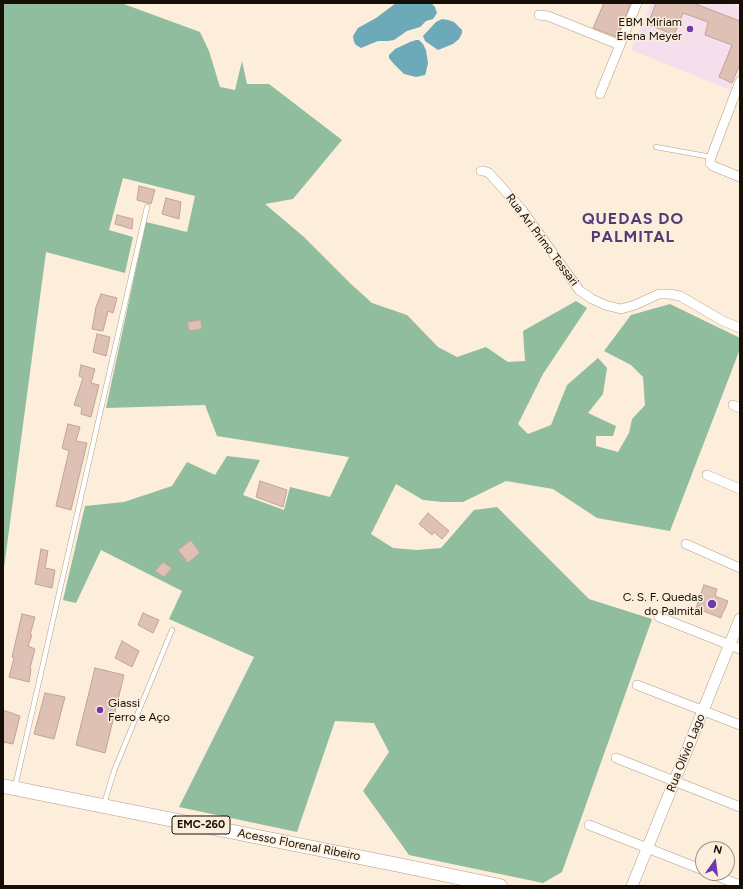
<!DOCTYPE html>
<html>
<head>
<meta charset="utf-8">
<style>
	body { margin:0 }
	#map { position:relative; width:743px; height:889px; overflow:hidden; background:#fceedb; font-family:Figtree,sans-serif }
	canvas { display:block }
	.frame { position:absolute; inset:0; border:4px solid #140e06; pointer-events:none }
	.north { position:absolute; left:695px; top:841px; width:40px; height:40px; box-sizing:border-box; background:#fceedb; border:1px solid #9f9486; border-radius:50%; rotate:14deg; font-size:11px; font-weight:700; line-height:16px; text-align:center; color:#140e06 }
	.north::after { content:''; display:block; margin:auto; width:14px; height:18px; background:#7038ae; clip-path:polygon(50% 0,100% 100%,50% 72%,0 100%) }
</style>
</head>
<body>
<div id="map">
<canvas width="743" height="889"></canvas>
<div class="frame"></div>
<div class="north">N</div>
</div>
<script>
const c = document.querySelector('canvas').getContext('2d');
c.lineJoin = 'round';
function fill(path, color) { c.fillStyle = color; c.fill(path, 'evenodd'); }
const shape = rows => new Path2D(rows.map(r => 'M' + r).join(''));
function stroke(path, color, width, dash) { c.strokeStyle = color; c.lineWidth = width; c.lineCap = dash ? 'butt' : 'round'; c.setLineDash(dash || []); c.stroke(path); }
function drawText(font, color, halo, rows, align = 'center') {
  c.font = font + ' Figtree,sans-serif'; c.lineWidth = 3; c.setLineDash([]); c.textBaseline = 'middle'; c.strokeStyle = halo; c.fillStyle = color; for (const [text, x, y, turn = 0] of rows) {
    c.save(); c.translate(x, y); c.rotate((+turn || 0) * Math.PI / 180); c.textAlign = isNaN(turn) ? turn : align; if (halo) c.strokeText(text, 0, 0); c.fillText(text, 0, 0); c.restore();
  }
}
const education = shape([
	[651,3,729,3,740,7,740,65,730,90,631,50]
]);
const forest = shape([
	[3,3,121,3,200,32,209,51,220,87,235,90,242,61,247,84,269,84,342,140,293,199,265,204,304,237,352,285,372,303,407,315,438,347,457,357,486,347,508,362,525,361,523,331,576,301,587,308,543,374,518,424,528,434,551,425,567,385,598,358,607,368,603,394,588,413,616,426,613,436,596,436,596,446,618,452,629,433,632,419,645,405,643,377,631,365,604,351,631,315,670,304,740,338,740,349,670,531,597,518,553,489,506,481,463,502,443,502,423,500,396,484,371,534,393,548,417,550,441,548,474,510,497,507,589,599,652,619,562,872,543,883,409,855,363,791,389,752,374,723,335,721,297,832,179,807,254,657,169,619,182,591,101,550,76,603,63,600,85,506,124,502,172,486,187,462,215,475,227,456,260,460,243,495,284,510,290,487,330,497,349,457,217,436,205,405,106,408,146,222,187,232,195,196,123,178,109,230,133,237,125,273,46,252,3,575]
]);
const water = shape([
	[396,3,431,3,435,7,437,13,433,19,426,21,420,27,407,31,394,40,388,41,378,41,361,48,356,45,354,42,353,36,358,28,376,18],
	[442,19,448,20,454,22,462,30,462,33,459,39,453,44,438,50,425,41,423,36,436,22],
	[416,40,419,40,423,44,426,50,428,63,426,72,425,75,416,77,404,74,393,63,389,58,389,55,395,49,410,42]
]);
const building = shape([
	[604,3,631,3,617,37,593,28,604,3],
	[656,3,693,3,740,21,740,64,732,83,719,77,732,45,705,35,708,22,683,13,674,35,648,24,656,3],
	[139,186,155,190,151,204,137,200,139,186],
	[166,198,181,202,179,219,162,214,166,198],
	[117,215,133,219,132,229,115,224,117,215],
	[101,294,117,298,113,313,108,311,103,331,92,329,96,307,101,294],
	[201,320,202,329,189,331,187,322,201,320],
	[97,334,110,337,106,356,93,352,97,334],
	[81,365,95,369,91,383,99,385,91,417,81,414,82,407,74,405,83,378,79,376,81,365],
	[68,424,80,427,76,441,87,443,71,510,56,506,69,451,62,448,68,424],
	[260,481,287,490,283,507,256,497,260,481],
	[428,513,449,531,442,539,434,532,432,535,419,524,428,513],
	[191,540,200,553,188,563,178,550,191,540],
	[41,549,48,551,45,568,55,570,52,588,35,584,41,549],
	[163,562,172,568,164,577,155,571,163,562],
	[704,585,717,589,715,596,728,601,724,611,723,611,721,618,696,608,704,585],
	[143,613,159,620,153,633,138,625,143,613],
	[22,614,35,617,30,635,32,635,28,646,35,649,30,668,31,669,29,682,9,677,14,658,12,657,22,614],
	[122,641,139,651,132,667,115,658,122,641],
	[95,668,124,675,105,753,76,745,95,668],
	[45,693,65,697,54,739,34,734,45,693],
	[3,710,20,716,13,744,3,742,3,710]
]);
const service = shape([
	[656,147,711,157],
	[15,787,147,207],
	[104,804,114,771,172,630]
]);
const minor = shape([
	[539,15,548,16,620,45],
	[740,81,710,160,710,163,713,166,740,177],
	[600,94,637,3],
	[481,171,484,171,489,173,523,211,579,290,592,299,605,305,621,309,635,305,659,294,669,294,680,296,723,321,740,328],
	[733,405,740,408],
	[707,475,740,489],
	[686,544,740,568],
	[659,617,740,649],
	[637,685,740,725],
	[616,758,740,807],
	[589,825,703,870],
	[709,873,740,885]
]);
const tertiary = shape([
	[632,886,740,619]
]);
const trunk = shape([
	[3,786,399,865,500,886]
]);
const markers = [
	[690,29,4,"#7038ae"],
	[712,604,5,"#7038ae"],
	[100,710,4,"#7038ae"]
];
const shields = [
	[201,825,58]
];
const shieldNames = [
	["EMC-260",201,825]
];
const poiNames = [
	["EBM Míriam",682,22],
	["Elena Meyer",682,36],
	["C. S. F. Quedas",703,597],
	["do Palmital",703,611],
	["Giassi",108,703,"left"],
	["Ferro e Aço",108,717,"left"]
];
const streetNames = [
	["Rua Ari Primo Tessari",542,240,53],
	["Rua Olívio Lago",686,753,-68],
	["Acesso Florenal Ribeiro",299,845,11]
];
const districtNames = [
	["QUEDAS DO",633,219],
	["PALMITAL",633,237]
];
fill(education, '#f6dfed');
fill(forest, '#8fbd9e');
fill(water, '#6daab9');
fill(building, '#dec0b5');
stroke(building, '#c0a398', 1);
stroke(service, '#af9f88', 5.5);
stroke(minor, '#af9f88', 10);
stroke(tertiary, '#af9f88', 12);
stroke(trunk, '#af9f88', 15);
stroke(service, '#fff', 4.5);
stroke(minor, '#fff', 9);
stroke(tertiary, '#fff', 11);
stroke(trunk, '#fff', 14);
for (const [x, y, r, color] of markers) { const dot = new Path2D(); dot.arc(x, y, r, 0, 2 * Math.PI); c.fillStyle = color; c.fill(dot); stroke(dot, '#fceedb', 1.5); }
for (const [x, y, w] of shields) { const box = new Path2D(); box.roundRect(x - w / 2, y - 9, w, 18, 3); c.fillStyle = '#fceedb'; c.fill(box); stroke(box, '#140e06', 1); }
drawText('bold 11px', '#140e06', null, shieldNames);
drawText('12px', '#140e06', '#fceedb', poiNames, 'right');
drawText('12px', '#140e06', '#fceedb', streetNames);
c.letterSpacing = '1px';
drawText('bold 16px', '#553c78', '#fceedb', districtNames);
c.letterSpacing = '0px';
</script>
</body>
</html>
